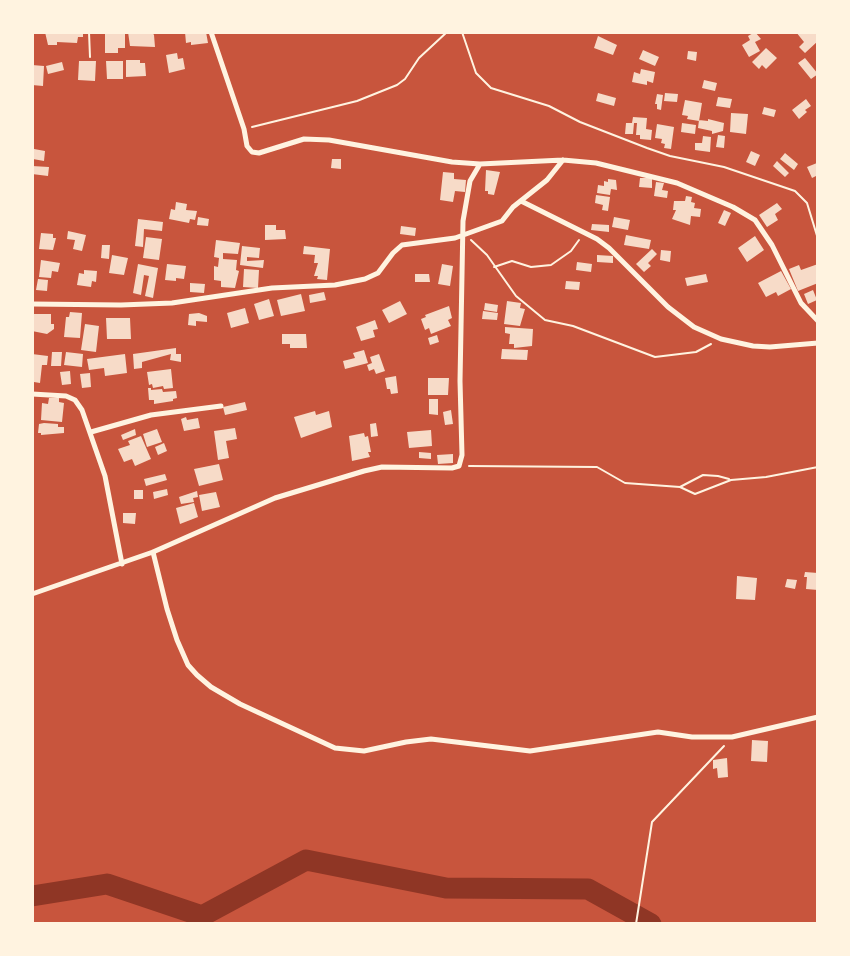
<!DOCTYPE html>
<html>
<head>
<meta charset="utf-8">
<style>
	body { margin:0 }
	#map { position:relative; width:850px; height:956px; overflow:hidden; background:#c8553d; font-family:"Space Grotesk",sans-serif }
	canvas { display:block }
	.frame { position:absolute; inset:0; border:34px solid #fff3e0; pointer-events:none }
</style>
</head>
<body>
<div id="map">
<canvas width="850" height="956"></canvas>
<div class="frame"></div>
</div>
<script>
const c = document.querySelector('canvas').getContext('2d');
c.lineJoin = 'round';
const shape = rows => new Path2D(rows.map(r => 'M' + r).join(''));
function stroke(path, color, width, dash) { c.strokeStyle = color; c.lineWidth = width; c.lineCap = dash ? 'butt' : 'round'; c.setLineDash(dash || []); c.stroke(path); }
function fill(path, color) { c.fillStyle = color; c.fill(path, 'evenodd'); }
const river = shape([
	[32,896,107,884,202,916,306,860,446,888,588,889,651,924]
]);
const building = shape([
	[45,32,83,32,83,37,78,37,77,43,57,42,57,45,48,45],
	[105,32,125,32,125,48,118,48,118,53,105,53],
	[128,32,152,32,154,35,155,47,130,46],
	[185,32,206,32,208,43,191,45,191,42,186,43],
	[755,32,761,39,755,42,760,51,749,57,742,45,750,40,748,36],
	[796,32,818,32,818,41,805,53,799,47,804,42],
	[598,36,617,45,613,55,594,48],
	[766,48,777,58,766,69,762,65,759,69,752,62],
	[643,50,659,57,655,66,639,59],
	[688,51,697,52,696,61,687,59],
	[177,53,178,59,183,58,185,69,169,73,166,55],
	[805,58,818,74,811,79,798,63],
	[126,60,140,60,140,63,145,63,146,76,126,77],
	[79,61,96,61,95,81,78,80],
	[106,61,123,61,123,79,107,79],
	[62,62,64,70,48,74,46,66],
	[32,65,44,66,43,86,32,85],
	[641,69,655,72,653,83,647,81,647,85,632,82,634,72,640,74],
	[704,80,717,83,715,91,702,88],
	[598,93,616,98,614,106,596,101],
	[665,93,678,94,677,102,664,101],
	[657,94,663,95,661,110,657,109,657,104,655,104],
	[718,97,732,99,730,108,716,106],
	[806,99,811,106,805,110,807,112,799,119,792,110],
	[685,100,702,103,699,121,687,119,688,116,682,115],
	[764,107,776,110,774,117,762,114],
	[731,113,748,114,746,134,730,132],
	[633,117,647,118,646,129,652,130,651,140,640,139,640,135,636,135,637,123,632,123],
	[708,119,724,123,723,131,712,134,712,131,698,128,699,120,708,121],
	[626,123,634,123,633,134,625,134],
	[682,123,696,125,695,134,681,132],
	[657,124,674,127,671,149,664,148,665,144,661,143,662,139,655,138],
	[718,135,725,136,724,148,716,147],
	[703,136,711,137,710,152,695,150,695,143,702,143],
	[34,149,45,151,44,161,33,159],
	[751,151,760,155,755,166,746,162],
	[785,153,798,164,794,170,780,159],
	[332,159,341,159,341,169,331,168],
	[777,161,789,173,785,177,773,166],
	[817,163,818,175,812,178,807,167],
	[32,166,49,167,48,176,32,174],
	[486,170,500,172,494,195,488,194,488,191,485,191],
	[443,172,454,173,454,179,466,180,465,192,455,191,453,202,440,200],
	[640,178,652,178,652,188,639,187],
	[608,179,616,180,617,190,611,189,610,195,597,193,598,185,604,186,604,181,608,182],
	[656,182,664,183,662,190,668,191,667,198,654,196],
	[596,195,610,197,608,211,602,210,603,205,595,203],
	[686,196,692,197,691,202,695,203,694,208,701,209,700,217,691,216,690,225,672,219,676,210,673,210,674,201,685,201],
	[176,202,187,204,186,210,197,211,195,220,190,219,189,223,169,219,171,209,175,210],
	[777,203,782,209,775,214,778,220,767,227,759,215],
	[724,210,731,213,725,226,718,223],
	[198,217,209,219,208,226,197,225],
	[614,217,630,220,628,230,612,227],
	[138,219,163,222,162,231,144,229,143,247,135,246],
	[592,224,609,225,609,232,591,230],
	[265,225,276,225,276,230,285,230,286,239,265,240],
	[401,226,416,228,415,236,400,234],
	[68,231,86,235,82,251,73,249,75,240,67,239],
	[41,233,53,234,53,238,56,238,53,250,39,249],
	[626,235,651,240,649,249,624,245],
	[755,236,764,250,747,262,738,248],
	[146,237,162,239,159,260,143,258],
	[216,240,240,243,238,254,223,253,223,259,237,260,236,270,239,271,235,288,221,287,221,281,214,280,214,266,218,267,219,258,214,257],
	[102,245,110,245,109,259,101,258],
	[242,246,260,248,259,258,247,257,247,261,264,260,263,268,240,265],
	[304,246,330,249,327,280,317,279,318,276,314,276,318,263,314,263,315,255,303,254],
	[652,249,657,254,648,263,651,266,644,272,636,264],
	[661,250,671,251,670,262,660,260],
	[112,255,128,258,124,275,109,273],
	[597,255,613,256,613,263,597,262],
	[41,260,60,263,58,272,52,271,51,278,39,277],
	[577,262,592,264,591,272,576,270],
	[138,264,158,268,153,298,145,296,149,276,144,275,141,295,133,293],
	[167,264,186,266,184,279,176,278,176,281,165,280],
	[442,264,453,266,450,286,438,284],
	[818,264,818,283,798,291,789,269,799,265,801,270],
	[244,269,259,270,258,288,243,287],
	[84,270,97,271,96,282,92,281,91,287,77,285,79,273,84,274],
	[781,271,791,289,778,296,776,292,766,297,758,283],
	[415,274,429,274,430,282,415,282],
	[706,274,708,282,687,286,685,278],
	[38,279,48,280,47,291,36,290],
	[566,281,580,282,579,290,565,289],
	[190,283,205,284,204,293,190,292],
	[813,290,817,300,808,304,804,294],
	[324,292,326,300,310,303,309,295],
	[301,294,305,311,281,316,277,300],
	[269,299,274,316,259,320,254,304],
	[400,301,407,314,389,323,382,310],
	[507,301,521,303,520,308,525,309,520,326,504,324],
	[485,303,498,305,497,312,484,310],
	[449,306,452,318,448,320,451,326,431,334,429,328,425,330,421,319,426,317,425,315],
	[245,308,249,323,231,328,227,313],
	[483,311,498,313,497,320,482,319],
	[70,312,82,313,80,338,64,337,66,317,69,317],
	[199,313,207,316,207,322,196,321,196,326,188,325,189,314],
	[32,314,51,314,51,324,54,324,54,329,47,334,32,331],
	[106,318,130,318,131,339,107,339],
	[375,320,378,329,373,330,375,337,361,341,356,327],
	[85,324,99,326,96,352,81,350],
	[505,327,533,329,532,346,514,348,514,344,509,344,510,334,505,333],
	[282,334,306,334,307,348,290,348,290,344,282,344],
	[437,335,439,342,430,345,428,338],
	[176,348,176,354,181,354,181,362,170,360,171,354,142,362,142,368,134,369,133,354],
	[502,349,528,350,527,360,501,359],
	[364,350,368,363,345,369,343,361,355,358,353,353],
	[52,352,62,352,61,366,51,366],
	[66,352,83,354,82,367,64,365],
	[32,354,48,356,47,365,42,365,40,383,34,382,34,386],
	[125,354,127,373,105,376,104,368,89,370,87,359],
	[379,354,385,371,376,374,374,369,369,371,367,365,372,363,370,357],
	[171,369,173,388,164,389,163,386,153,388,152,384,149,385,147,372],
	[70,371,71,384,62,385,60,372],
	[90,373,91,387,82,388,80,374],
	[396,376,398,393,391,394,390,389,387,389,385,378],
	[428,378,449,378,448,395,428,395],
	[148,388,151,388,151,390,162,389,163,392,176,391,177,398,173,399,173,401,154,404,154,400,149,400],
	[49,398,59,398,59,402,64,403,62,422,41,420,42,403,48,404],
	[429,399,438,399,438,415,429,414],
	[245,402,247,410,225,415,223,407],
	[451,410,453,424,445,425,443,412],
	[315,411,316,415,329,411,332,427,301,438,294,417],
	[186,417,187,420,198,418,200,428,184,431,181,419],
	[44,423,58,424,58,427,64,427,64,433,41,435,41,433,38,433,39,424],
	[376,423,378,436,371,437,370,424],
	[235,428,237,439,226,441,229,458,218,460,214,431],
	[135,429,136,435,123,440,121,435],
	[157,429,162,442,147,447,143,434],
	[431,430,432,446,409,448,407,432],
	[364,433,365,437,368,436,371,452,368,452,370,457,352,461,349,436],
	[141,436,151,459,135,466,132,459,124,462,118,449,130,445,128,441],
	[164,443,167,451,158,455,155,447],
	[419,452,431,453,431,459,419,458],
	[453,454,453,463,438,464,437,455],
	[219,464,223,480,199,486,194,469],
	[165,474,167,480,146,486,144,479],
	[167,489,168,495,154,499,153,492],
	[134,490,143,490,143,499,134,499],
	[197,491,198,497,193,498,194,502,181,504,179,497],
	[216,492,220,507,202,511,199,495],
	[194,503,198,517,180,524,176,508],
	[123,513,136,513,135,524,123,523],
	[805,572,818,573,818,590,806,589,807,577,804,577],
	[737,576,757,578,755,600,736,599],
	[787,579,797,580,795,589,785,587],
	[752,740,768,741,767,762,751,761],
	[727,758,728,777,718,778,717,768,713,769,713,760]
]);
const path = shape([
	[89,32,90,57],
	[462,32,476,73,491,88,549,106,580,122,647,148,670,156,724,167,795,191,807,203,818,239],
	[252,127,357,101,397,85,405,79,419,58,447,32],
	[471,240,487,255,516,296,545,320,573,326,655,357,696,352,711,344],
	[494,267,512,261,531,267,551,265,571,251,579,240],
	[469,466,597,467,625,483,680,487,695,494,731,480,766,477,818,467],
	[680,487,703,475,718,476,729,479],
	[636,924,652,822,724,746]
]);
const minor = shape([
	[211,32,244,129,247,146,252,152,259,153,304,139,329,140,452,162,480,164,563,160,596,163,677,183,733,207,755,220,772,245,801,303,818,321],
	[521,201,597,239,609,248,668,307,694,327,721,339,753,346,770,347,818,343],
	[32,304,121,305,172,303,272,288,335,285,365,279,378,273,393,253,402,245,455,238,502,221,513,207,547,180,563,160],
	[32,394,66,396,75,400,82,410,105,476,122,564],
	[91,432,151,415,221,406],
	[153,552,167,609,177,640,188,665,197,675,211,687,240,704,335,748,364,751,406,742,431,739,530,751,658,732,692,737,732,737,818,717],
	[32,594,153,552,275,498,364,471,382,467,452,468,459,466,462,455,460,381,463,221,470,181,480,164]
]);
stroke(river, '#8f3625', 21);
fill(building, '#f7dbc8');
stroke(path, '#fff3e0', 2);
stroke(minor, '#fff3e0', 5);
</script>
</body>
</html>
